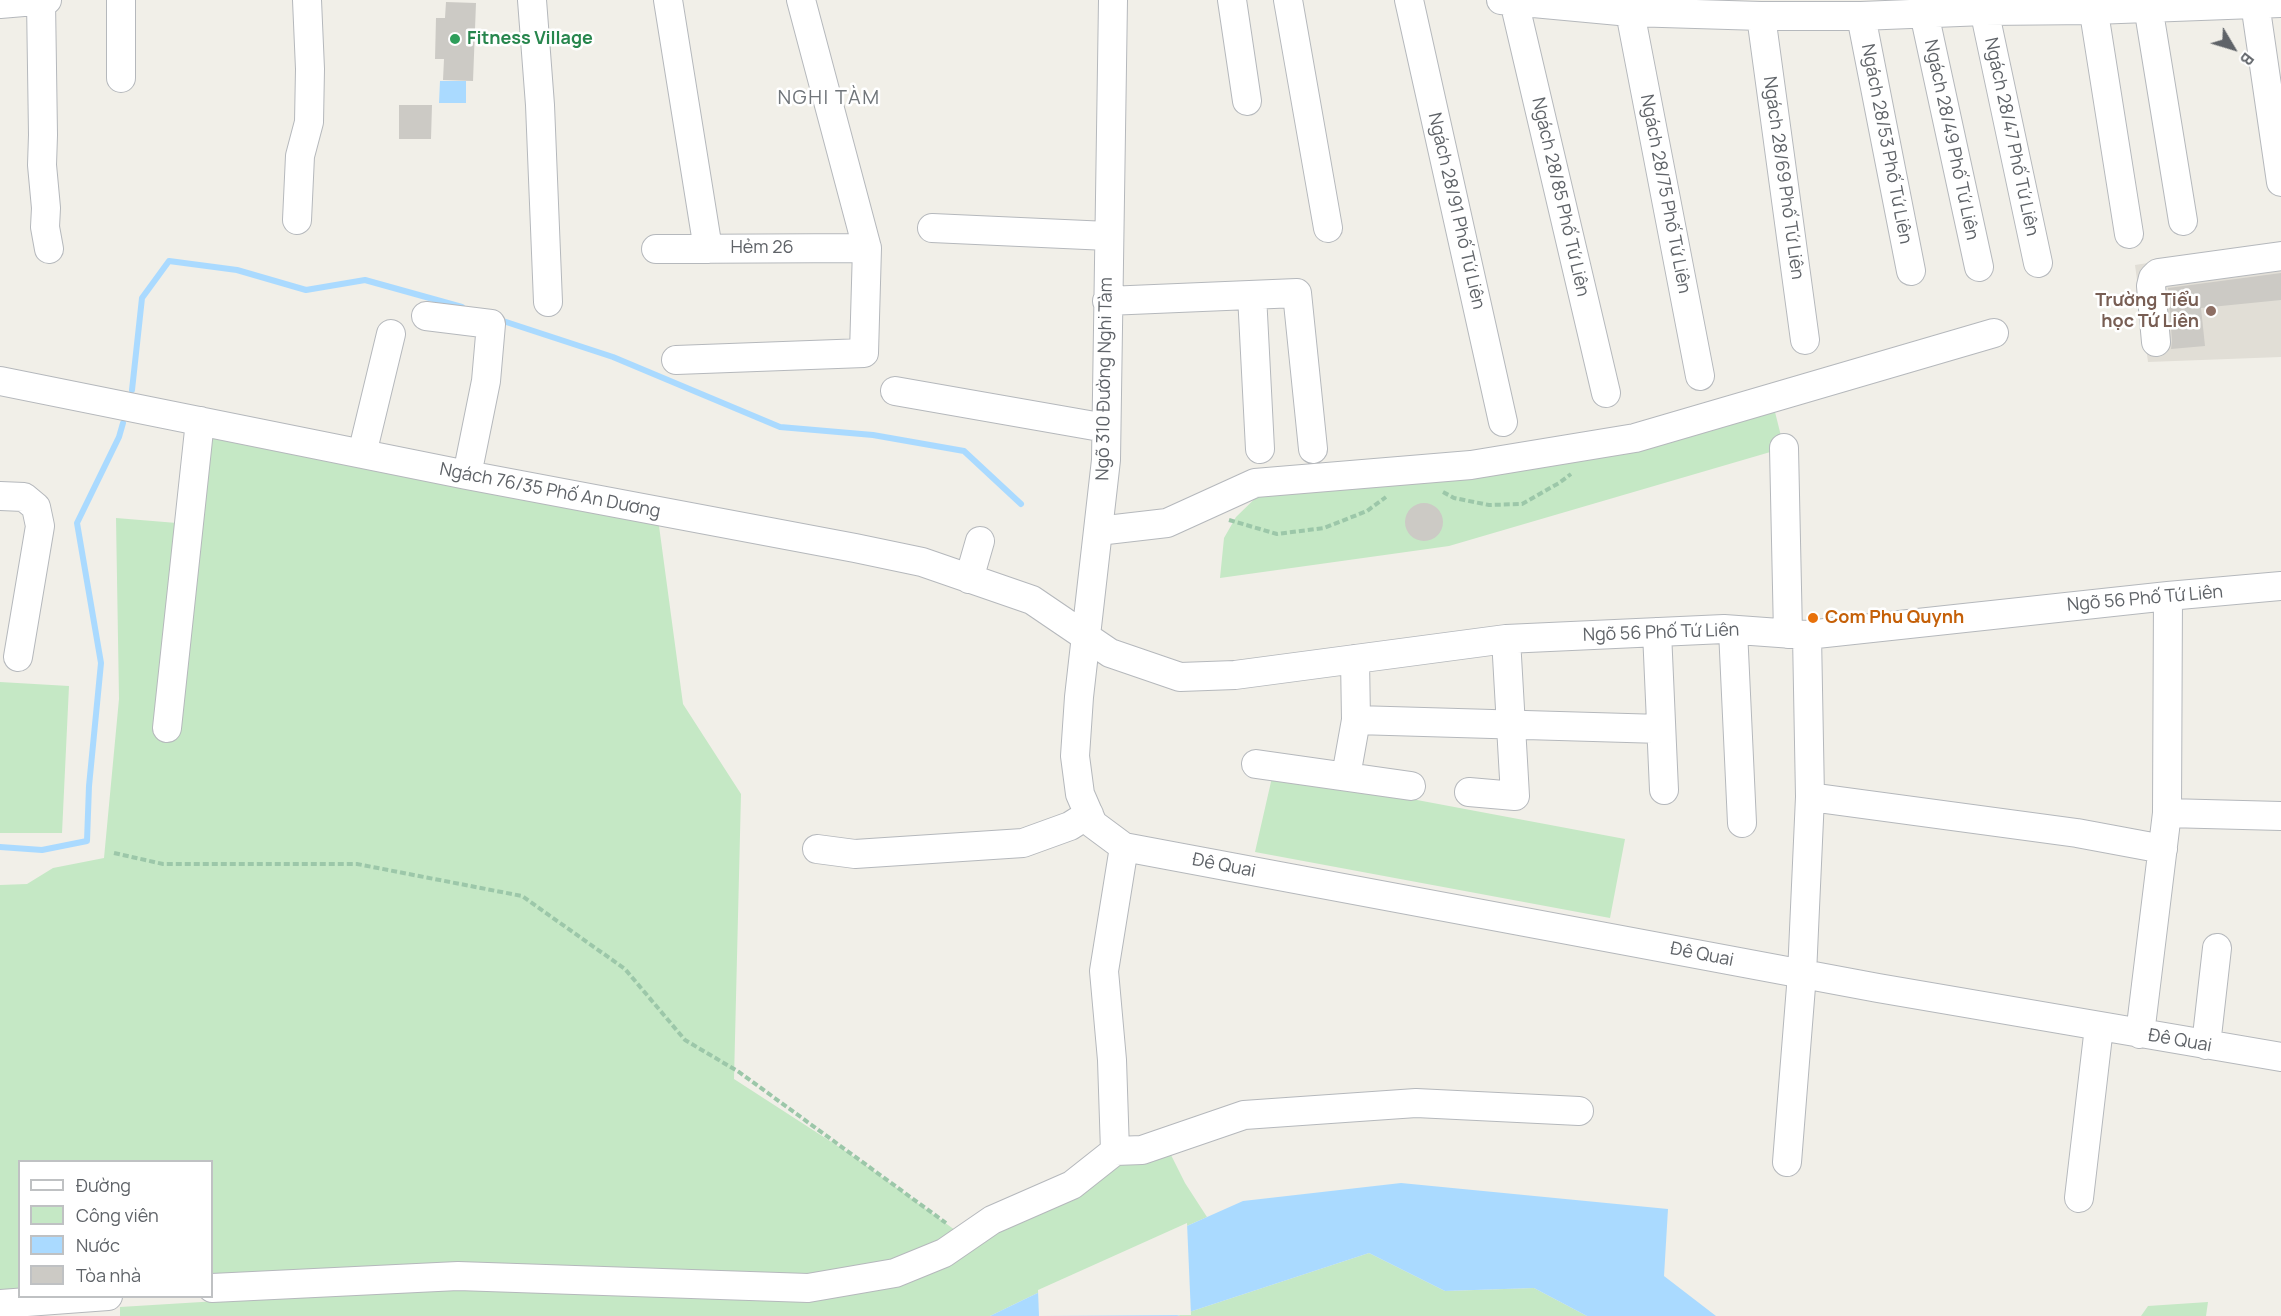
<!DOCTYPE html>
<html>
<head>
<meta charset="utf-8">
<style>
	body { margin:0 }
	#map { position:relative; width:2281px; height:1316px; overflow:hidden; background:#f1efe8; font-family:Manrope,sans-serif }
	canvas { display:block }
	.legend { position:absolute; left:18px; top:1160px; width:195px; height:138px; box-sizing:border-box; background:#fff; border:2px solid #bfc1c3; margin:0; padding:8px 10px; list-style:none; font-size:18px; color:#5f6368 }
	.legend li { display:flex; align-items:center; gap:12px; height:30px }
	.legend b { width:30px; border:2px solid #bfc1c3 }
	.north { position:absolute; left:2203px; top:18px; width:60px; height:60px; -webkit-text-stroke:4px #fff; paint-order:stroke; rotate:128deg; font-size:16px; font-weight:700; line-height:24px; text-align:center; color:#5f6368 }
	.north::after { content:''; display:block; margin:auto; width:21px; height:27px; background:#5f6368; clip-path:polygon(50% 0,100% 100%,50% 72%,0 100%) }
</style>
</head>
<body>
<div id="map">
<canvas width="2281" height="1316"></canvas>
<ul class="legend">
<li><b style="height:8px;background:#fff"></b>Đường</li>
<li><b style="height:16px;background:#c5e8c5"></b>Công viên</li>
<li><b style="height:16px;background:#aadaff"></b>Nước</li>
<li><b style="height:16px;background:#cccac5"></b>Tòa nhà</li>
</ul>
<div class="north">B</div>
</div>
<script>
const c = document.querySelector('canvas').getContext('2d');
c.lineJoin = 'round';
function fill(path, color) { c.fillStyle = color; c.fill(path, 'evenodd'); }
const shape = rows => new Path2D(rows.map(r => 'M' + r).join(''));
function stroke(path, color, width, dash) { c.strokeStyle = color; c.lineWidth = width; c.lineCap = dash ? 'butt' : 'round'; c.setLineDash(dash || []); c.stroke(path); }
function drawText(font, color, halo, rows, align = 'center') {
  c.font = font + ' Manrope,sans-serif'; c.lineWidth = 5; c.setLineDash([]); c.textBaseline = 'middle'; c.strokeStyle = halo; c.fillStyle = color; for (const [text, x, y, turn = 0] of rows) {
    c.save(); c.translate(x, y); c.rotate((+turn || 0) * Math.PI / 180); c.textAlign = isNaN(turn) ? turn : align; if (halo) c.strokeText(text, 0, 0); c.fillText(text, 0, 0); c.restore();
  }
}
const education = shape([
	[2281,242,2281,357,2148,362,2135,265]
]);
const green = shape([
	[1773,404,1784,448,1449,546,1220,578,1224,538,1236,517,1272,482],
	[200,421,657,511,683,704,741,794,734,1079,850,1154,966,1238,1165,1143,1185,1183,1207,1217,1050,1287,990,1316,120,1316,120,1307,267,1298,212,1278,212,1162,20,1162,19,1293,0,1295,0,885,27,884,53,868,104,858,119,699,116,518,189,524],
	[0,682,69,686,62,833,0,833],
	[1273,773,1625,839,1610,918,1255,852],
	[1369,1253,1445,1291,1534,1288,1587,1316,1177,1316],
	[2208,1302,2206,1316,2141,1316,2148,1306]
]);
const water = shape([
	[440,81,466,81,466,103,439,103],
	[1401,1183,1668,1209,1664,1276,1716,1316,1587,1316,1534,1288,1445,1291,1369,1253,1177,1316,990,1316,1050,1287,1243,1201]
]);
const pier = shape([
	[1187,1223,1191,1315,1039,1316,1038,1290]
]);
const stream = shape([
	[497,319,613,357,780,427,873,435,964,451,1021,504],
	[132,390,142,298,169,261,237,270,306,290,365,280,462,307],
	[0,847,42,850,87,841,89,786,101,663,77,523,119,437,123,423]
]);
const building = shape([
	[446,2,476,3,473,81,443,80,444,59,435,59,436,18,445,18],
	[399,105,432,105,431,139,399,139],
	[2281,273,2281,300,2201,308,2205,346,2171,349,2172,341,2168,288],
	'1405 522a19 19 0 1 1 38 0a19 19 0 1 1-38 0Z'
]);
const path = shape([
	[1443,492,1454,498,1489,505,1522,504,1559,483,1571,474],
	[1229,520,1277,534,1324,528,1367,511,1386,497],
	[114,853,163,864,357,864,522,896,625,969,685,1040,739,1072,946,1223]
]);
const minor = shape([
	[532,0,540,105,548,302],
	[668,0,708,249],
	[1113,0,1106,460,1079,697,1075,756,1080,794,1093,824,1124,847,1172,856,1878,988,2281,1057],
	[1232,0,1247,101],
	[1288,0,1328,228],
	[1409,0,1503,422],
	[1501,0,1630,12,1761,16,1861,16,1984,11,2094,10,2281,3],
	[1982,0,2038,263],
	[2092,0,2129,234],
	[2147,0,2183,221],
	[41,1,43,135,42,165,46,208,45,227,49,249],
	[1514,1,1606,393],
	[2255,3,2281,182],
	[0,4,47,0],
	[1630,12,1700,376],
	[1924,13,1979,267],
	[1761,16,1805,340],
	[1861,16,1911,271],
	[121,78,121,0],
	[297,220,300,156,309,122,310,69,307,0],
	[932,228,1108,236],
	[656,249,867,248],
	[1252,295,1260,449],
	[1107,301,1297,293,1313,449],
	[426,316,491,324,486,381,467,475],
	[2156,342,2151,286,2153,278,2158,273,2281,256],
	[676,360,864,353,867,248,801,0],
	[0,381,467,475,855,548,922,562,1032,600,1110,653,1180,677,1235,675,1506,639,1724,629,1807,635,2168,596,2281,586],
	[895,391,1106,428],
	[1784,448,1788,634],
	[362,454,391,334],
	[0,496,24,497,36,507,40,526,18,657],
	[1098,531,1167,523,1255,483,1471,465,1635,438,1994,333],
	[969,579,980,541],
	[1733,630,1742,823],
	[1657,632,1664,790],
	[1356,720,1661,729],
	[167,728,200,421],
	[1256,764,1411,786],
	[1346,776,1356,720,1355,659],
	[1469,792,1515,796,1506,639],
	[1810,797,2077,833,2163,849],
	[2167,813,2281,816],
	[817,849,855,854,1023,843,1070,826,1089,814],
	[2140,1034,2167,813,2168,596],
	[2206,1045,2217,948],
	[1115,1151,1112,1060,1104,971,1124,847],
	[1787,1162,1802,974,1810,797,1807,635],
	[2079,1198,2099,1027],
	[212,1288,458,1276,808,1288,895,1273,944,1253,992,1220,1072,1185,1115,1151,1142,1150,1244,1115,1416,1103,1579,1111],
	[0,1304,108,1296]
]);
const markers = [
	[455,39,6,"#2e9e5b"],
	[2211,311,6,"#8d6e63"],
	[1813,618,6,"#e8710a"]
];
const leisureNames = [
	["Fitness Village",467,39]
];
const streetNames = [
	["Ngách 28/47 Phố Tứ Liên",2011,137,78],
	["Ngách 28/49 Phố Tứ Liên",1951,140,78],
	["Ngách 28/53 Phố Tứ Liên",1886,144,79],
	["Ngách 28/69 Phố Tứ Liên",1783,178,82],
	["Ngách 28/75 Phố Tứ Liên",1665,194,79],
	["Ngách 28/85 Phố Tứ Liên",1560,197,77],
	["Ngách 28/91 Phố Tứ Liên",1456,211,77],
	["Hẻm 26",762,248],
	["Ngõ 310 Đường Nghi Tàm",1105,379,-89],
	["Ngách 76/35 Phố An Dương",550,491,11],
	["Ngõ 56 Phố Tứ Liên",2145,599,-5],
	["Ngõ 56 Phố Tứ Liên",1661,633,-2],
	["Đê Quai",1224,866,11],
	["Đê Quai",1702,955,11],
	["Đê Quai",2180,1041,10]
];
const educationNames = [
	["Trường Tiểu",2199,301],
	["học Tứ Liên",2199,322]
];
const foodNames = [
	["Com Phu Quynh",1825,618]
];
const neighbourhoodNames = [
	["NGHI TÀM",829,98]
];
fill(education, '#e1ded6');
fill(green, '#c5e8c5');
fill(water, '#aadaff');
fill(pier, '#f1efe8');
stroke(stream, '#aadaff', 6);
fill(building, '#cccac5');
stroke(minor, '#b5b8bc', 30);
stroke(path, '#9cc7a9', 4, [6, 3]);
stroke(minor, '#fff', 28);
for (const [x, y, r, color] of markers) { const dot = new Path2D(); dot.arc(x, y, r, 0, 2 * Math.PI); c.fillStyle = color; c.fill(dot); stroke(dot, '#fff', 2); }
drawText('bold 18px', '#27864d', '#fff', leisureNames, 'left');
drawText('18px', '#5f6368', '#fff', streetNames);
drawText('bold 18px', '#785e54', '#fff', educationNames, 'right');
drawText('bold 18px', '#c56008', '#fff', foodNames, 'left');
c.letterSpacing = '1.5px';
drawText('20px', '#70757a', '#fff', neighbourhoodNames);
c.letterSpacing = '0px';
</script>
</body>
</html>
